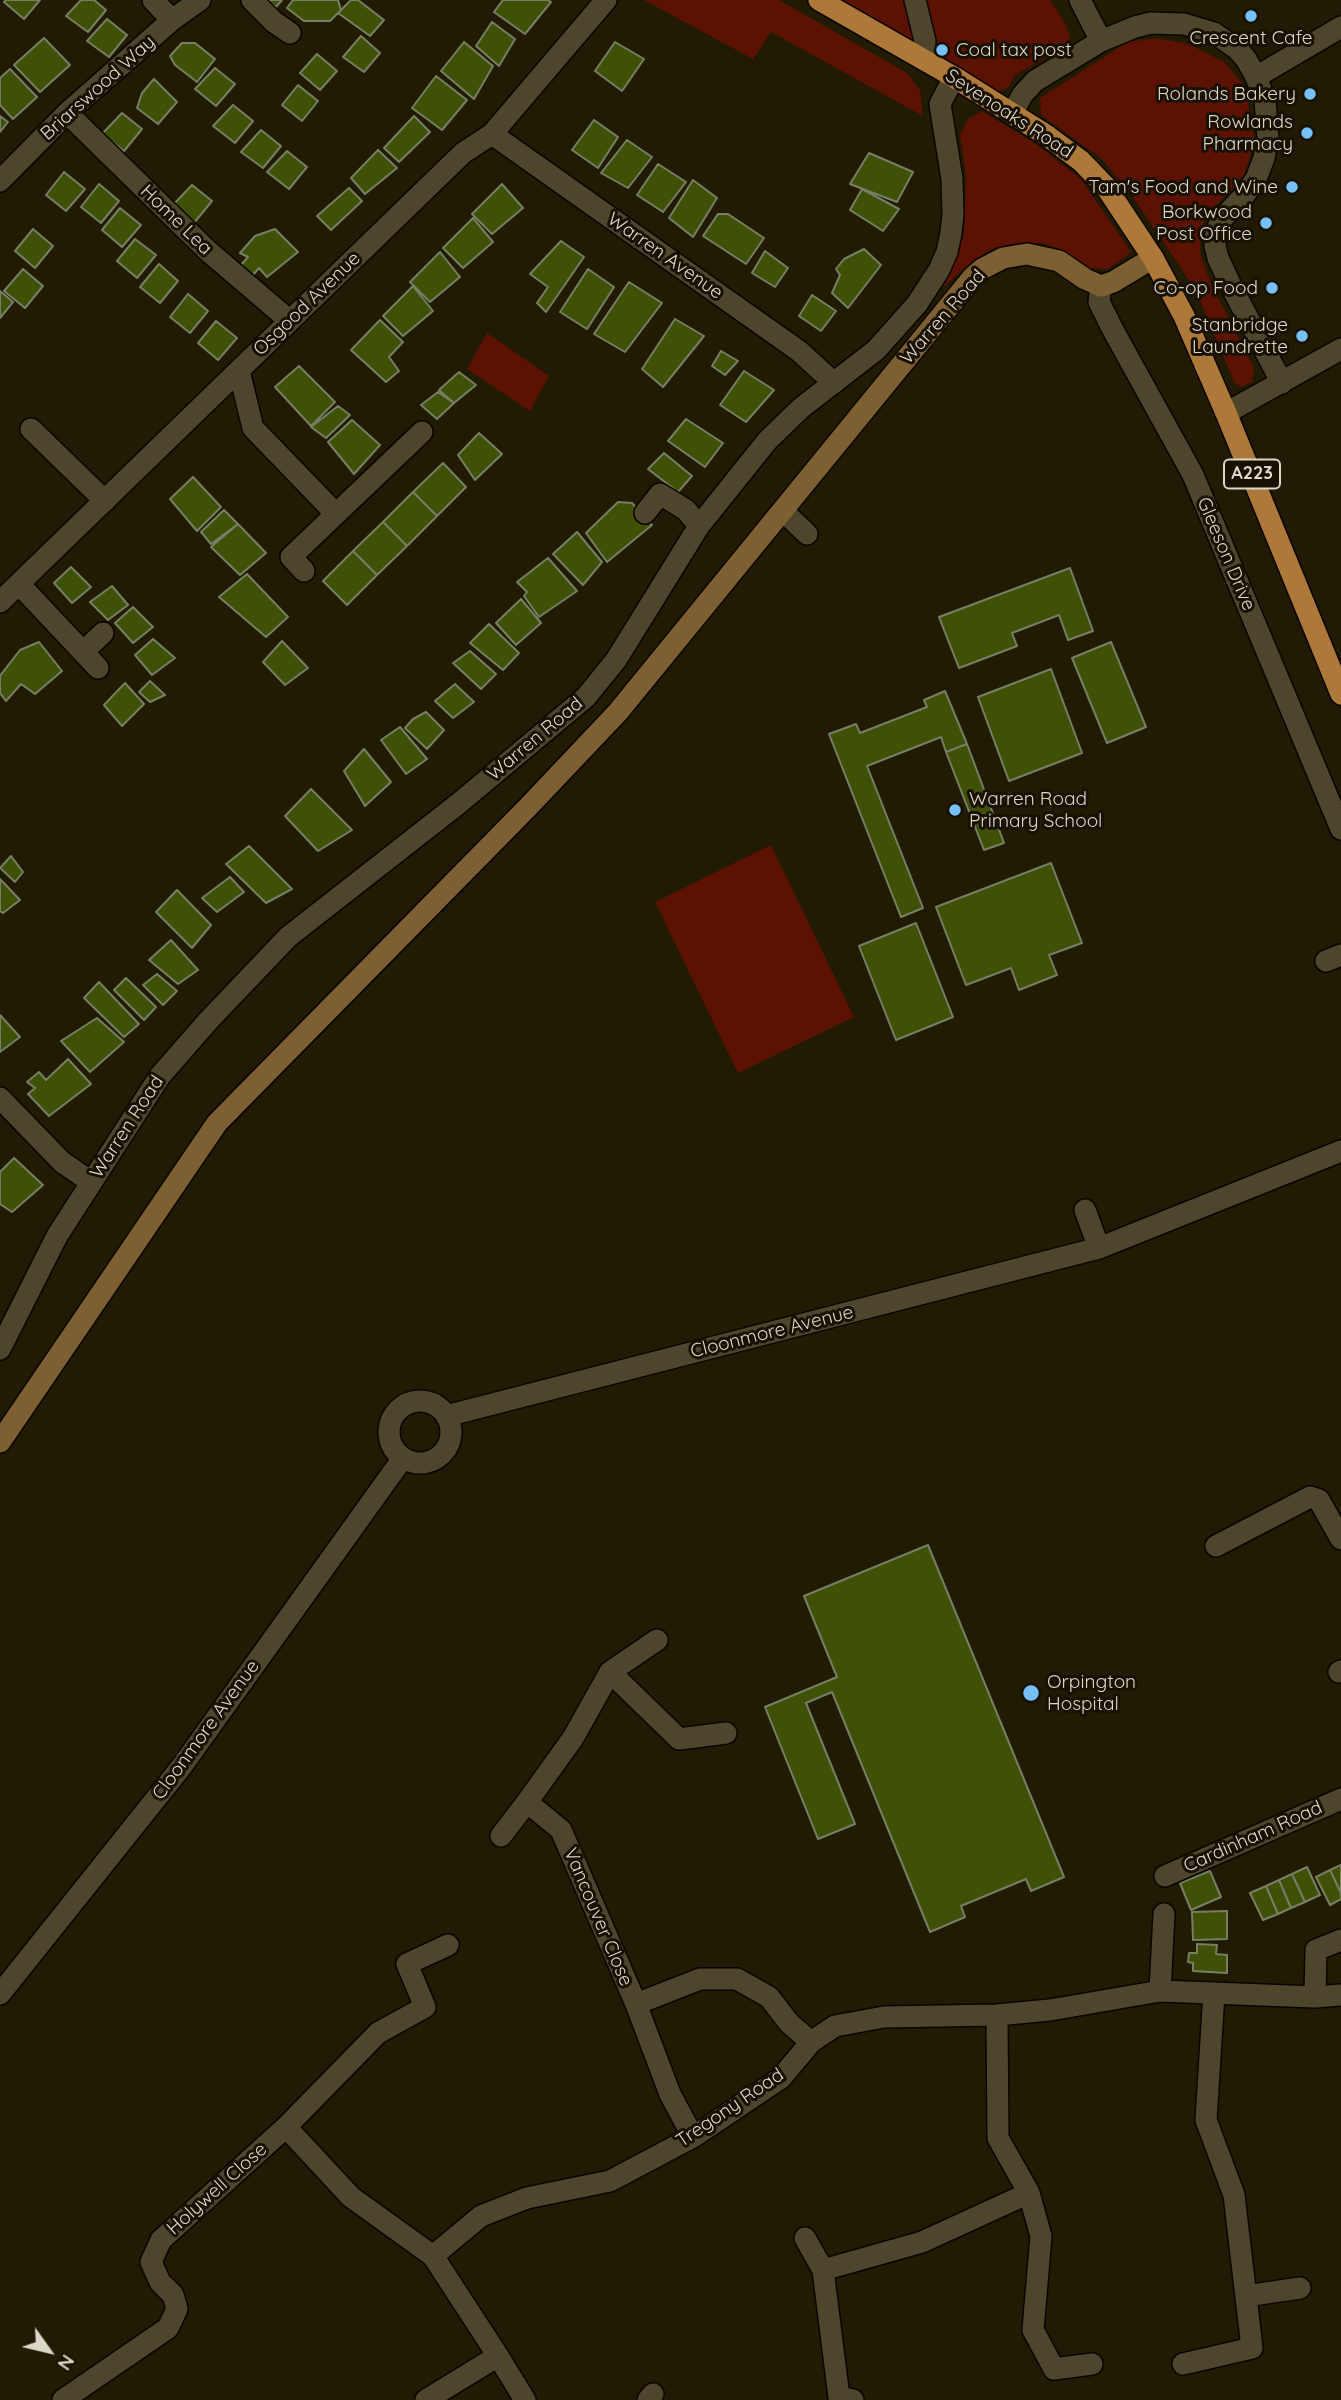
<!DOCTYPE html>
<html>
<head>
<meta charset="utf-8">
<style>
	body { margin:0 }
	#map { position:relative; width:1341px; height:2400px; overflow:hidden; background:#211b03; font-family:Quicksand,sans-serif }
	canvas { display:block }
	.north { position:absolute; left:14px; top:2316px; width:70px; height:70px; -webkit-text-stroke:5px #181100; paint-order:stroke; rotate:124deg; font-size:19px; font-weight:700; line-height:28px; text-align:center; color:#dcd8c9 }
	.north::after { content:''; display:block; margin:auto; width:24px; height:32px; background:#dcd8c9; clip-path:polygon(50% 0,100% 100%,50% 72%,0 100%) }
</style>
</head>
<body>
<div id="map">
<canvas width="1341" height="2400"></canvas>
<div class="north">N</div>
</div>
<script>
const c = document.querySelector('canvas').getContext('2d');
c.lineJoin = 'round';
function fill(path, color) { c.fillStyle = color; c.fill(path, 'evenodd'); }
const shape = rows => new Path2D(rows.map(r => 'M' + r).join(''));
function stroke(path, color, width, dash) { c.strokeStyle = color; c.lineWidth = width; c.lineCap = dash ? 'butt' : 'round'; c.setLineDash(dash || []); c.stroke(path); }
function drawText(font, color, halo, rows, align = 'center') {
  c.font = font + ' Quicksand,sans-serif'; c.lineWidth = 6; c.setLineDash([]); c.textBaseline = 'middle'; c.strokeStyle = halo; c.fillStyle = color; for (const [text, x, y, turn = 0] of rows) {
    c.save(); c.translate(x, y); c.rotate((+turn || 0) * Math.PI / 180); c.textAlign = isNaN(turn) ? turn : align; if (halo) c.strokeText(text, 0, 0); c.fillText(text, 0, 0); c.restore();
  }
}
const green = shape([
	[644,0,779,0,907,73,920,90,923,116,771,32,753,59],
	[839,0,1050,0,1065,23,1070,37,1068,45,1020,72,1014,76,1009,87,998,92],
	[1157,38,1191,45,1224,62,1243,84,1251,117,1255,142,1244,175,1208,214,1199,234,1201,256,1210,282,1254,368,1252,382,1241,387,1234,382,1195,289,1131,194,1102,159,1041,115,1040,98,1128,42],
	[982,111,1036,144,1081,179,1131,252,1108,269,1090,268,1064,251,1042,243,1016,243,991,249,962,270,943,288,956,259,964,232,966,175,960,135,968,119],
	[487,333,549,376,530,411,467,369],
	[771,845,854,1017,738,1073,655,902]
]);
const building = shape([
	[6,0,40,0,24,19,4,2,6,0],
	[81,0,94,0,106,10,88,32,66,16,81,0],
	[267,0,282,0,276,7,267,0],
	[293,0,338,0,341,10,330,21,304,21,287,8,293,0],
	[351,0,358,0,384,20,370,36,338,13,351,0],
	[503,0,548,0,551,2,525,34,494,12,503,0],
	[107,19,127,35,109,57,87,41,107,19],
	[492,22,515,39,499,66,476,46,492,22],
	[361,36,380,53,364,72,343,57,361,36],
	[44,38,70,65,40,92,14,65,44,38],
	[464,42,493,66,474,99,441,71,464,42],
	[615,42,644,59,622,91,595,71,615,42],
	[182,43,195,43,215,59,197,82,175,65,170,56,182,43],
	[317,54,337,71,320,90,300,73,317,54],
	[215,68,235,84,216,106,195,89,215,68],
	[10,69,37,97,13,119,0,105,0,78,10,69],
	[436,76,467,100,442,130,412,108,436,76],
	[154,79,177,102,158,124,137,108,142,93,154,79],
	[298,85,318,101,302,121,282,105,298,85],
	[233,105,253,121,235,143,213,126,233,105],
	[122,113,142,129,124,151,102,134,122,113],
	[0,116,8,122,0,132,0,116],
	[414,116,430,132,399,162,384,148,414,116],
	[594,120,618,137,598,168,572,150,594,120],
	[261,130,281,146,263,168,241,152,261,130],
	[627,140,652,157,628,188,601,173,627,140],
	[378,150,397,168,365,194,351,178,378,150],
	[287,151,307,167,289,189,267,172,287,151],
	[869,153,913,172,897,202,850,184,869,153],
	[658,164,686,182,663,212,637,195,658,164],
	[64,172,85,189,66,211,46,195,64,172],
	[693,180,717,198,693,237,669,218,693,180],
	[99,184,119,201,101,223,81,207,99,184],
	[502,184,523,208,492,234,472,214,502,184],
	[192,185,212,201,194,223,172,206,192,185],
	[349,188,362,201,331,230,317,216,349,188],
	[862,189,899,209,883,231,850,210,862,189],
	[120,208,141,225,122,247,102,230,120,208],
	[718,214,728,214,764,238,746,264,703,236,718,214],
	[473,218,493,242,463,268,443,248,473,218],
	[33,229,53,246,35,268,15,251,33,229],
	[275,229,298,252,267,277,259,268,252,276,240,266,248,257,240,253,255,236,275,229],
	[135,239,156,255,137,278,117,261,135,239],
	[561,241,584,257,546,312,537,303,548,287,530,274,561,241],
	[864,249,881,265,848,308,832,293,840,275,836,269,844,259,864,249],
	[765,251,788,268,775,287,752,273,765,251],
	[440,252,460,277,430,302,410,282,440,252],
	[159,264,178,281,160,303,140,287,159,264],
	[23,269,43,286,25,308,4,291,23,269],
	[588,269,614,287,587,329,560,312,588,269],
	[629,282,662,303,625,352,594,334,629,282],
	[413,286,433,311,403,336,383,316,413,286],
	[0,291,13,302,0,318,0,291],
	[188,294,208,311,190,333,170,317,188,294],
	[812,295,836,311,821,331,799,316,812,295],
	[675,319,704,336,663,387,642,369,675,319],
	[380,320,403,342,389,357,399,371,386,382,351,350,380,320],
	[216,321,237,338,218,360,198,343,216,321],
	[721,351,738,361,725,375,712,366,721,351],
	[299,366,335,402,311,426,275,387,299,366],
	[744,371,774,390,746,422,720,405,744,371],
	[459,372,476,385,454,403,439,390,459,372],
	[438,392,454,403,437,419,421,405,438,392],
	[338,406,350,415,326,438,311,427,338,406],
	[686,419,723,443,705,467,668,441,686,419],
	[352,420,380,445,354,474,328,442,352,420],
	[479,433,502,454,475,480,458,455,479,433],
	[664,453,692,476,678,492,648,469,664,453],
	[443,463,466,487,437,516,413,492,443,463],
	[193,477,221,507,197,531,170,499,193,477],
	[413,492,437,516,407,546,383,522,413,492],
	[618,502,632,503,652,525,607,562,586,533,618,502],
	[224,510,238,524,211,544,201,532,224,510],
	[383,522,407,546,377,575,353,551,383,522],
	[238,524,266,553,240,575,211,547,238,524],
	[577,532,602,562,583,585,553,554,577,532],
	[353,551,377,575,347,605,323,581,353,551],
	[548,558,577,591,539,617,524,596,527,592,517,582,548,558],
	[71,567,91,587,72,603,54,583,71,567],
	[1070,568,1093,631,1068,640,1059,615,1012,633,1017,646,959,668,939,617,1070,568],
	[247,574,288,617,266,637,219,597,247,574],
	[112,586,128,605,108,620,90,602,112,586],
	[521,599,541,623,516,645,496,623,521,599],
	[133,607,153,627,133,643,115,623,133,607],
	[489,624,519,653,503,670,470,643,489,624],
	[153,639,175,658,152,675,135,655,153,639],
	[282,641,308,668,285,685,263,662,282,641],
	[39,642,62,671,35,694,21,684,6,701,0,693,0,676,20,650,39,642],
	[1111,642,1146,727,1107,743,1072,658,1111,642],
	[470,651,496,674,481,689,453,663,470,651],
	[1051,669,1082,753,1009,781,978,697,1051,669],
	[150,681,165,695,150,702,139,692,150,681],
	[125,683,144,704,122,726,104,705,125,683],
	[455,684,474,702,453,718,435,701,455,684],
	[945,691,967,744,946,752,941,737,867,766,923,908,901,917,829,734,856,724,860,733,927,707,924,700,945,691],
	[426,712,444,730,427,749,405,728,413,719,426,712],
	[400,727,427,759,406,774,381,740,400,727],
	[967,744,1004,843,984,850,946,752,967,744],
	[364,749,391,782,365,806,344,771,364,749],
	[311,789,352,830,318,851,285,816,311,789],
	[249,846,292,889,266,903,226,864,249,846],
	[11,856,23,872,15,882,0,868,11,856],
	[1051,863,1082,943,1049,955,1057,975,1019,990,1011,968,966,985,936,907,1051,863],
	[230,877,244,892,217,912,202,898,230,877],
	[0,879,20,900,3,913,0,911,0,879],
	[177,890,211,925,192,948,156,912,177,890],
	[916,923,953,1017,896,1040,859,946,916,923],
	[171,940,198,970,178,984,149,960,171,940],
	[157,974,177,991,163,1005,143,985,157,974],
	[126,978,156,1007,144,1020,114,990,126,978],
	[99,982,139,1024,124,1037,84,998,99,982],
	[0,1015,20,1037,0,1052,0,1015],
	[97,1018,124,1042,90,1072,61,1041,97,1018],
	[68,1059,91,1084,49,1116,28,1094,35,1088,27,1082,39,1072,46,1080,68,1059],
	[14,1158,43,1185,12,1212,0,1204,0,1172,14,1158],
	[928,1545,1064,1877,1031,1891,1026,1879,961,1906,965,1917,930,1932,832,1692,806,1703,855,1824,818,1839,765,1707,837,1677,804,1596,928,1545],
	[1341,1865,1341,1893,1330,1870,1341,1865],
	[1307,1867,1320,1895,1305,1902,1292,1874,1307,1867],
	[1330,1870,1341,1893,1341,1899,1330,1905,1316,1877,1330,1870],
	[1210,1871,1221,1897,1191,1910,1180,1883,1210,1871],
	[1292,1874,1305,1902,1291,1908,1279,1880,1292,1874],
	[1279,1880,1291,1908,1278,1914,1266,1886,1279,1880],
	[1266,1886,1278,1914,1263,1920,1250,1893,1266,1886],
	[1227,1911,1227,1939,1193,1940,1192,1912,1227,1911],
	[1197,1944,1217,1945,1216,1954,1227,1955,1227,1973,1193,1971,1193,1963,1188,1962,1189,1953,1197,1953,1197,1944]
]);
const street = shape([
	[153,0,172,20],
	[252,0,274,22,290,33],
	[915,0,925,41,923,59],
	[1080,0,1101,41],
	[1256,77,1341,27],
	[67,113,208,251,290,321],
	[1012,113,1023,94,1035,81,1101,41,1135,27,1151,23,1184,24,1214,33,1237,49,1246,59,1256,77,1265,100,1268,138,1264,158,1256,179,1243,197,1221,220,1216,232,1215,246,1218,258,1231,286,1282,383],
	[492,134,799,351,834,383],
	[0,181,67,113,172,20,200,0],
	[1101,286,1099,302,1113,330,1193,475,1341,829],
	[239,371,253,428,336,514,422,432],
	[1226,413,1341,349],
	[31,429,105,501],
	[783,511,807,534],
	[645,513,660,494,686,510,699,526],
	[304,571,291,557,336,514],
	[19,584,98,668],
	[0,602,463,153,492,134,606,0],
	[83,652,103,633],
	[1326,961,1341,955],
	[0,1098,62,1162,91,1182],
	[1085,1210,1099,1248],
	[0,1349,57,1236,160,1076,208,1021,288,937,458,804,586,697,616,660,699,526,767,441,801,408,876,350,917,304,939,270,947,252,951,233,953,214,952,179,940,104,954,77],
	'389 1432a31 31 0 1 1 62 0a31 31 0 1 1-62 0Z',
	[446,1416,1099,1248,1341,1151],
	[1216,1546,1310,1497,1319,1500,1341,1539],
	[657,1640,610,1672,573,1738,527,1802,561,1830,636,2004,670,2094,693,2137],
	[610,1672,679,1739,726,1733],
	[1339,1672,1341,1671],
	[501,1836,527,1802],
	[1165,1876,1341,1799],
	[1160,1991,1164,1914],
	[0,1994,182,1766,403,1458],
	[1315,1997,1316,1950,1341,1940],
	[636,2004,700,1979,737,1979,769,1997,789,2023,811,2042],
	[286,2127,378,2033,425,2007,407,1964,448,1945],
	[1029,2193,1041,2236,1033,2330,1054,2369,1092,2364],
	[805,2238,823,2270],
	[433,2256,481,2216,527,2198,610,2181,693,2137,781,2078,811,2042,835,2026,884,2017,997,2015,1050,2010,1160,1991,1315,1997,1341,1995],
	[1246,2296,1300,2288],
	[498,2356,525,2400],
	[1183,2364,1252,2348,1234,2195,1206,2120,1214,1993],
	[63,2400,168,2328,177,2309,173,2295,160,2282,151,2262,161,2240,286,2127,351,2197,433,2256,498,2356,426,2400],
	[648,2400,653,2394],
	[853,2400,839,2397,823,2270,922,2242,1029,2193,998,2138,997,2015]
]);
const secondary = shape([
	[0,1442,217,1123,530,805,618,712,973,277,982,269,1003,258,1027,254,1059,261,1085,279,1101,286,1113,282,1153,258]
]);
const primary = shape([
	[819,0,954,77,1046,135,1081,161,1106,187,1153,258,1184,316,1226,413,1341,694]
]);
const markers = [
	[1251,16,7,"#76c0f7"],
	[942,50,7,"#76c0f7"],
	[1310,94,7,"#76c0f7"],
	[1307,133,7,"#76c0f7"],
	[1292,187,7,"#76c0f7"],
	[1266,223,7,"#76c0f7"],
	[1272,288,7,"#76c0f7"],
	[1302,336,7,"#76c0f7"],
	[955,810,7,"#76c0f7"],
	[1031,1693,9,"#76c0f7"]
];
const shields = [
	[1252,474,56]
];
const shieldNames = [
	["A223",1252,474]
];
const poiNames = [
	["Crescent Cafe",1251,38,"center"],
	["Coal tax post",956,50,"left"],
	["Rolands Bakery",1296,94],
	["Rowlands",1293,122],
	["Pharmacy",1293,144],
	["Tam's Food and Wine",1278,187],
	["Borkwood",1252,212],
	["Post Office",1252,234],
	["Co-op Food",1258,288],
	["Stanbridge",1288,325],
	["Laundrette",1288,347],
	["Warren Road",969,799,"left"],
	["Primary School",969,821,"left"],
	["Orpington",1047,1682,"left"],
	["Hospital",1047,1704,"left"]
];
const streetNames = [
	["Briarswood Way",98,88,-42],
	["Sevenoaks Road",1009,114,33],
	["Home Lea",176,220,44],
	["Warren Avenue",665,256,35],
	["Osgood Avenue",307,304,-44],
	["Warren Road",943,317,-49],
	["Gleeson Drive",1226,554,67],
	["Warren Road",535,739,-40],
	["Warren Road",127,1127,-57],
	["Cloonmore Avenue",772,1332,-14],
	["Cloonmore Avenue",206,1730,-54],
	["Cardinham Road",1253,1837,-24],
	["Vancouver Close",598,1917,67],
	["Tregony Road",730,2108,-34],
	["Holywell Close",217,2189,-42]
];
fill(green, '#5b1200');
fill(building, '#3e5106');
stroke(building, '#767f65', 2);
stroke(street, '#0b0500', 24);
stroke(secondary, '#0b0500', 24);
stroke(primary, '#0b0500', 24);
stroke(street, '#4d462d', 21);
stroke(secondary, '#7d6032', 21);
stroke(primary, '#ad7938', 21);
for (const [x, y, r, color] of markers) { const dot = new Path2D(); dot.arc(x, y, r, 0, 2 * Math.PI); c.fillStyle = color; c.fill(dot); stroke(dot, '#181100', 2.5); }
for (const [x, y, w] of shields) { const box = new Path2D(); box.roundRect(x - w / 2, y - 14.5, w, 29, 5); c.fillStyle = '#181100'; c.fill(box); stroke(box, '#dcd8c9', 2); }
drawText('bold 18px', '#dcd8c9', null, shieldNames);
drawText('19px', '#dcd8c9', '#181100', poiNames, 'right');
drawText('19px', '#dcd8c9', '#181100', streetNames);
</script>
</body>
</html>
